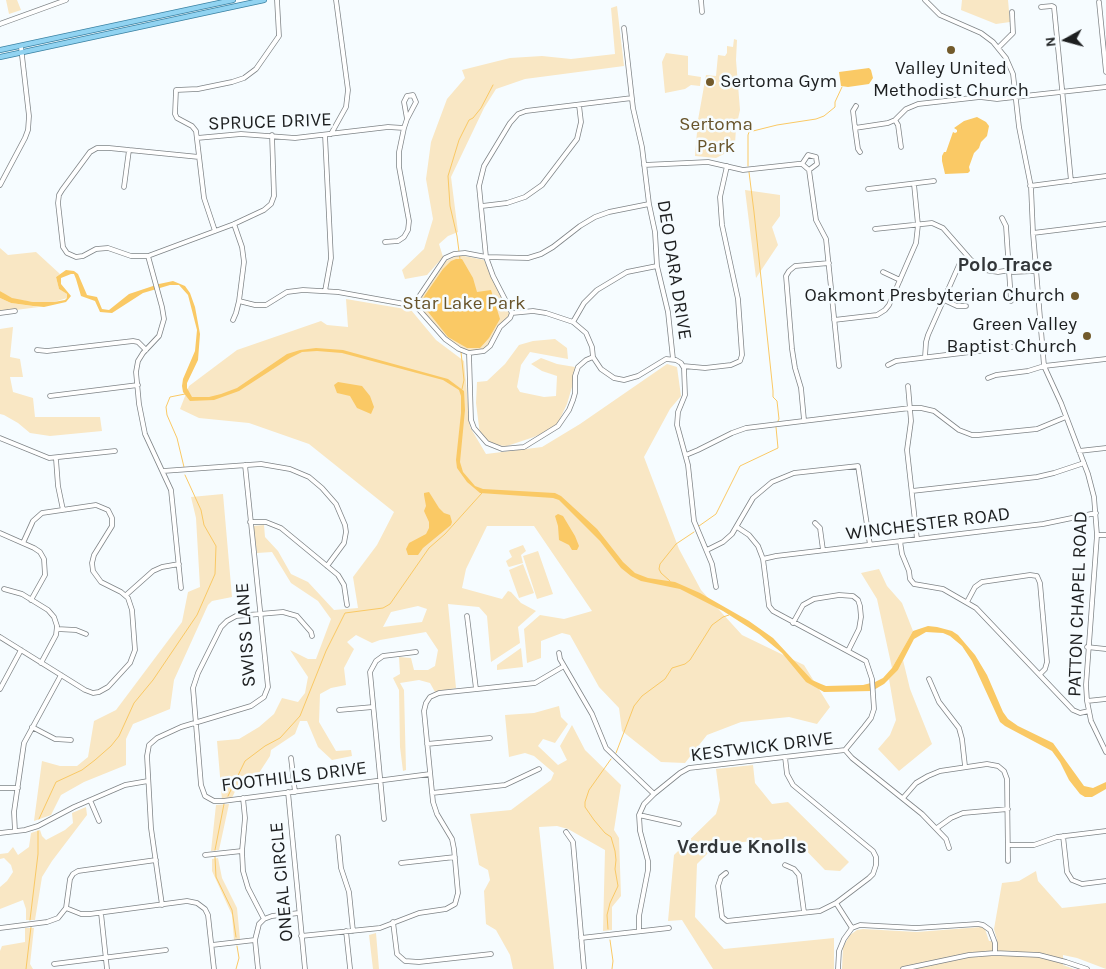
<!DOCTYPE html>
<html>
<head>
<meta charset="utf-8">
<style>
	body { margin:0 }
	#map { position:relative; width:1106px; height:969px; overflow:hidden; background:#f6fcff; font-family:Karla,sans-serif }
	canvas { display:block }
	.north { position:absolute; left:1041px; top:15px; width:50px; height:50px; -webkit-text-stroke:4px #f6fcff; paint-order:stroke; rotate:263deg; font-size:14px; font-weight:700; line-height:20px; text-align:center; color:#1d1f20 }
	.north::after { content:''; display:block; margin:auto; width:18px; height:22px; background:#1d1f20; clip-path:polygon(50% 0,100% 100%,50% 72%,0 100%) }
</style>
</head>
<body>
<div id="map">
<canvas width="1106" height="969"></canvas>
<div class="north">N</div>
</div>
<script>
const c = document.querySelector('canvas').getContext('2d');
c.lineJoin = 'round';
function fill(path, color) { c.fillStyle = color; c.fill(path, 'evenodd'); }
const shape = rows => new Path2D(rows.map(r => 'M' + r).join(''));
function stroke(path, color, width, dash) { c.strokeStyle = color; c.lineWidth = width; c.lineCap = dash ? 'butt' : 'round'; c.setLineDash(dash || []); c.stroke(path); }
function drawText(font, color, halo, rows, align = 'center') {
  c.font = font + ' Karla,sans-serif'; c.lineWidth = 5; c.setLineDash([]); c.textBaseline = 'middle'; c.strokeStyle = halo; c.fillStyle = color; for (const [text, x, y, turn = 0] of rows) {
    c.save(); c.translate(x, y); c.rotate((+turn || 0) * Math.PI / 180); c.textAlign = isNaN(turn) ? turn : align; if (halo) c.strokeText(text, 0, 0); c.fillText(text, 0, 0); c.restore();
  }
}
const green = shape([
	[6,0,17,0,21,10,9,14],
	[962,0,1008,0,1010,22,996,24,961,10],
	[617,6,624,66,525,79,496,89,484,108,451,177,458,232,448,236,439,244,443,257,427,275,405,279,402,270,424,249,433,219,426,179,431,142,447,99,465,78,462,70,510,58,542,56,571,59,615,54,611,8],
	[734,39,737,40,736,60,740,110,736,128,735,144,728,152,716,158,695,156,698,120,706,75,716,76,718,55,725,56,727,53,727,46,733,47],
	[666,53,688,56,688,75,701,77,700,86,691,85,685,89,665,93,662,62],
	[745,190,780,195,780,216,772,227,778,245,756,278],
	[0,248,8,255,36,252,60,274,56,277,59,289,67,294,67,298,54,302,33,302,12,299,0,291],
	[459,255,484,260,510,315,499,327,489,345,482,350,475,352,468,351,446,338,417,304,446,261],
	[0,298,11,303,39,307,0,312],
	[346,299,411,310,436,340,464,361,470,427,486,454,542,447,580,424,667,364,677,367,681,396,670,409,644,457,679,549,701,590,742,635,804,665,830,707,817,724,789,717,741,722,707,735,685,763,661,762,622,731,619,708,599,687,570,635,562,633,541,641,541,658,527,663,524,629,540,615,564,619,592,611,534,526,487,526,466,569,462,588,502,599,508,591,511,592,521,603,536,611,518,627,520,643,491,662,487,616,479,607,448,604,456,688,435,692,430,683,419,680,400,683,404,690,406,770,403,771,400,747,399,690,393,678,400,674,399,657,411,658,414,670,428,670,435,666,438,650,426,632,380,640,372,643,356,635,347,642,354,649,344,668,346,685,331,688,320,694,319,722,336,751,351,750,352,756,332,760,318,747,307,721,300,721,295,734,271,750,270,756,259,773,242,776,232,798,222,800,217,741,239,739,259,727,274,714,282,698,298,702,305,693,308,677,290,650,308,659,316,659,331,619,318,601,291,583,272,552,257,553,253,526,264,525,265,537,278,551,291,574,308,582,334,610,358,608,353,577,377,545,394,512,309,444,249,423,199,418,180,409,189,386,237,350,321,321,327,325,348,327],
	[418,606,427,609,422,622,383,627,391,612],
	[13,327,10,357,20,359,23,377,10,377,13,392,33,398,35,417,100,417,102,431,50,436,30,433,18,423,4,415,0,414,0,329],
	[555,339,567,348,568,359,530,352,521,365,517,387,520,392,544,397,556,396,557,376,542,371,531,364,541,358,557,364,575,367,572,387,567,404,556,427,534,437,507,446,488,445,480,435,476,403,477,382,487,381,505,364,519,345,533,341],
	[223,494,232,597,212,601,208,605,174,680,170,709,133,724,126,739,126,765,84,782,61,795,51,815,34,821,42,761,60,766,77,766,88,757,94,721,116,710,182,622,188,592,200,587,196,518,191,497],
	[523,545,526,551,521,555,523,563,509,567,508,566,506,561,512,557,509,551,510,550],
	[538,551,553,594,537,599,523,556],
	[523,564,534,593,519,598,509,570],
	[879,569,887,586,902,603,913,631,892,668,877,599,861,573],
	[521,648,523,667,497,670,497,665],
	[903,660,910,689,932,744,899,771,878,749,890,735,896,720,889,679,898,670],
	[559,706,561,717,568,724,555,743,543,739,538,746,558,765,567,760,560,746,572,725,585,750,621,785,614,830,619,838,621,896,612,907,612,930,603,931,605,850,568,829,557,826,539,827,554,969,513,969,510,955,496,930,486,924,484,891,490,880,488,870,479,865,470,814,511,810,551,780,554,773,534,756,525,753,509,757,505,715,534,713],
	[753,765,755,783,772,804,788,802,849,862,840,871,825,870,794,838,717,844,697,864,695,917,724,949,834,938,834,969,713,969,682,920,668,921,674,855,716,814,720,800,716,769],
	[229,804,219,850,211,851,216,805],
	[86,807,87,815,52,861,42,877,35,920,26,920,26,909,23,900,0,909,0,887,7,881,13,872,11,865,4,858,0,859,0,854,8,853,13,847,18,855,29,847,31,833,40,830,42,836,46,840,65,830,73,823,72,813],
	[218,858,222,878,237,908,240,939,234,940,232,915,212,871,212,859],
	[1036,871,1038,881,1062,908,1106,903,1106,969,1077,958,1063,955,1063,965,1074,969,842,969,843,947,850,935,857,930,863,929,917,932,981,927,985,929,989,941,997,940,994,929,1002,883,1019,881],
	[25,928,34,928,30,964,33,969,0,969,0,951,2,946,25,942],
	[376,933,379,969,373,969,369,935]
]);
const water = shape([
	[869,68,871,70,873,78,869,84,848,87,841,86,839,72],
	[977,117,986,122,989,126,987,136,981,142,979,148,974,153,969,167,970,171,968,173,945,174,942,161,942,156,944,152,946,152,953,132,955,133,957,132,957,130,954,128,964,121],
	[456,259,462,259,473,278,477,292,491,290,500,319,489,338,480,348,467,348,448,337,421,303,425,295,443,269,451,261],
	[66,270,74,271,78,274,87,295,97,297,102,309,109,310,129,294,159,284,173,281,185,286,190,293,195,307,200,334,198,360,187,383,187,388,192,397,209,397,221,394,237,388,287,354,300,350,316,348,343,350,448,379,464,391,465,410,460,462,463,472,475,486,483,489,555,493,561,496,597,529,623,562,635,573,648,578,675,582,700,593,749,621,773,638,812,680,821,684,826,686,863,685,875,682,883,678,892,668,913,631,928,626,937,627,952,631,958,635,975,655,987,675,1003,712,1008,719,1018,726,1053,743,1084,786,1093,788,1106,782,1106,789,1092,797,1085,797,1080,794,1069,780,1060,762,1052,751,1005,726,1000,722,972,661,962,646,950,636,943,633,926,632,914,639,898,670,884,684,872,691,824,692,806,682,782,653,759,634,723,611,680,589,641,581,631,576,621,568,600,541,559,500,553,498,480,493,467,482,457,468,456,460,461,413,461,396,459,390,443,380,342,353,317,351,302,352,290,358,239,391,214,400,190,401,183,392,182,386,183,379,195,351,197,330,188,295,179,285,170,285,143,293,112,313,100,312,95,301,81,296,76,279,74,274,71,274,61,278,61,284,71,296,66,302,44,307,33,306,11,303,0,298,0,291,12,298,33,302,54,302,65,300,67,298,67,294,59,289,56,277],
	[338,382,362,386,370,396,374,407,371,414,357,408,350,396,337,393,334,385],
	[429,492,439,508,444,513,450,515,452,522,451,525,423,548,418,555,408,555,406,549,409,543,426,534,429,528,429,522,424,511,426,506,424,495,424,493],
	[558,514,563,516,575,536,579,546,577,550,572,550,569,545,559,540,558,526,555,516]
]);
const stream = shape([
	[748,166,748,135,749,132,777,125,816,119,824,116,835,107,835,102,842,87],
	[749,172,754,212,773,391,773,397,777,401,779,419,778,421],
	[460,259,457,236,450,206,448,176,459,140,469,120,473,118,481,108,493,85],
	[461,352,464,380,462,389],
	[184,467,177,438,167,415,166,407,170,397,185,394],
	[699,526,716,514,740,466,778,448,776,427],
	[670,581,661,573,659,569,660,564,676,544,694,532],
	[616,753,634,706,642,696,665,679,672,668,685,664,690,660,712,625,723,617,729,615],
	[228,796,245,761,265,746,280,738,300,716,326,651,345,613,383,608,390,604,429,548,445,534,482,493],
	[39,819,56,782,82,770,95,760,111,746,119,736,134,703,153,680,197,615,215,574,216,546,204,525,201,510,185,475],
	[215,850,224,804],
	[215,857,216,877,232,910,236,937],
	[30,920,38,854,38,831],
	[608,929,607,915,610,903,618,886,615,869,616,860,615,851,611,837,605,833,594,820,585,807,585,802,589,790,611,759],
	[610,940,613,961,612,969],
	[26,969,31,927],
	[236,969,239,958,237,946]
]);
const minor = shape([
	[701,0,702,12],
	[925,0,940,15,981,33,993,42,1006,58,1013,74,1019,127,1031,187,1033,233,1044,366,1061,403,1088,474,1094,497,1097,535,1086,685,1087,701,1091,721,1106,752],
	[1099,2,1106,72],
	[1041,7,1052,6,1054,7,1071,181],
	[0,24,66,0],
	[624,28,633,108,642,147,649,204,655,232,657,266,668,312,673,359],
	[999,47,1013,33,1012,12],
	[856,106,853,111,855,128,858,149,860,152],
	[895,120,898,125,901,147],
	[855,128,888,123,895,120,906,109,918,104,980,97,997,99,1106,87],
	[331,134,346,107,348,90,336,0],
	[325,135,331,258,325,291],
	[197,138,241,134,295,138,388,127,404,128],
	[199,157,109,148,97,148,90,152,62,190,59,195,58,203,63,247,67,253,76,257,83,256,96,249,108,248,131,256,148,256,234,224,264,210,271,204,274,196,272,135],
	[802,164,808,155,816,157,817,164,809,170],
	[644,165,708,162,743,170,798,164,802,164,809,170],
	[809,170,816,220,826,239,839,366],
	[0,185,25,138,28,130,29,116,21,47],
	[1030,186,1106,176],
	[124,187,129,150],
	[868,189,934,181],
	[482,206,507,203,525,197,542,185,577,139,581,122,579,105],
	[1002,218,1006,226,1011,301],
	[875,229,932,223,943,228,971,260,985,270,998,272,1035,266],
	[215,231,204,198,196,131,192,126,177,118,175,114,176,90,198,89,232,82,244,78,256,69,279,36,277,0],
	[1033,233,1106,224],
	[385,242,398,241,404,237,408,230,409,221,399,167,399,152,404,128,407,119,416,102,413,95,407,96,404,102,407,119],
	[148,256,162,307,164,319,159,336,143,353,138,361,136,372,139,404,145,434,171,490,181,588],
	[1009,270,1013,272,1035,271],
	[883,272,900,280],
	[944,300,957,306,966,306],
	[239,301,255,305,266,305,287,292,303,290,338,292,410,305,414,304],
	[414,304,445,258,454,254,465,253,486,257,528,258,541,254,553,247,580,226,595,217,609,212,649,204],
	[414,304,445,339,459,349,469,353,484,351,490,346,500,327,510,318,512,313],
	[0,313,15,311],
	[512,313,533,311,546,313,573,322,586,333,592,347,593,357,601,369,614,378,624,380,638,376,666,359,676,360,681,363,684,368,685,395,678,412,677,425,688,465,694,521,712,564,716,587],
	[512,313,493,276,486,257,479,186,484,166,510,123,518,114,526,111,632,98],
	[233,320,236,313,239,301,244,262,242,247,234,224],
	[834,320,877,315,885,310,889,305,916,243,918,225,914,184],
	[573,322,584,303,597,290,627,272,657,266],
	[37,350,47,351,133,341,138,342,146,350],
	[469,353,471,420,474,428,487,443,502,449,524,447,558,426,569,410,573,400,575,393,575,376,578,367,586,360,593,357],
	[925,357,926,342,928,335,959,265,967,256],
	[888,365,896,361,1012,347],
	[683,366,705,368,731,365,740,361,742,355,738,299,722,225,720,197,727,166],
	[988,378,996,375,1028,371,1044,366,1106,359],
	[908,386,911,421,907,450,917,539],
	[50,396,138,385],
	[804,420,801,388,795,368,792,349,786,276,789,271,795,266,829,263],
	[0,438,49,458,115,451],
	[1079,451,1106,448],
	[686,455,698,450,732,433,746,428,910,408,921,408,934,411,959,430,972,435,978,435,1037,429,1066,417],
	[56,459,58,486,63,510],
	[163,471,261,464,290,469,309,477,322,488,336,504,345,525,346,532,344,543,327,566],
	[912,491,1037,477,1054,473,1084,463],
	[250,522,266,522,281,528,338,575,344,585,347,605],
	[815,523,820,528,823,550],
	[0,533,34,548,40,552,44,559,45,575,31,600],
	[1097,535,1106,535],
	[900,541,902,554,909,571,910,579,914,584,943,589,976,608,1073,710,1080,713,1089,711],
	[707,550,723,542,732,534,753,498,772,482,794,473,858,466,870,545],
	[763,559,776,556,1043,524,1096,513],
	[4,589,22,594,48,610,54,617,57,626,56,635,41,663],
	[126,595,153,571,162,567,179,564],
	[967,602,975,587,982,582,1030,575,1037,576,1040,583,1047,662,1045,669,1040,674],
	[467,616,476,689],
	[793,623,803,605,814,599,839,595,853,596,858,600,860,606,861,617,859,629,848,651],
	[57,629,76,630,86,634],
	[312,636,311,632,297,616,283,612,236,616,227,621,221,627,198,673,193,688,201,785,205,796,214,801,223,801,430,774],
	[0,637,85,690,93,693,99,692,108,687,130,663,135,650,132,610,128,598,121,592,101,582,93,571,92,563,94,555,112,526,112,518,108,510,96,505,42,513,33,521,23,543],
	[1087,647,1106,649],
	[559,653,560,659,592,714,606,748,654,794],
	[929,679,939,702,959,728,962,739,965,766],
	[0,689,21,650],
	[1087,701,1106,699],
	[339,710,373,707],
	[32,727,55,739,71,740],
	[427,744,490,738],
	[845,750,852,758,922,814,946,839,949,848],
	[291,758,295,792],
	[0,788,18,788],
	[288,792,305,969],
	[432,793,505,785,539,769],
	[243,798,245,818,242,851,243,871,248,888,264,919],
	[903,798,916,783,928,776,940,771,987,764,998,766,1004,771,1007,779,1008,861],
	[90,800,99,821],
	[639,815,679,824],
	[384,819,370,672,376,661,383,656,416,652],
	[937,828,951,818,963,813,1008,809],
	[15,831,14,812,24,743,61,675],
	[566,832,573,842,584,969],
	[0,833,25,830,38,826,74,807,125,785,148,781],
	[1063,836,1067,872,1072,880,1082,884,1106,881],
	[338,837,341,868,349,892,353,931],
	[1008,845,1034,845,1057,837,1106,831],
	[205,855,242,851],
	[401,863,455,857],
	[785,865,794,869,799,875,804,912],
	[726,873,721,877,718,886,722,917,727,921,820,911,836,903,869,878,873,874,876,865,876,857,873,851,793,785,787,774,785,757],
	[836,903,852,928],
	[162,905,151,828,147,756,149,745,157,738,181,727,251,706,264,697,268,687,245,465],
	[66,908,81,914,90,914,187,901,197,903,205,909,208,915,214,969],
	[101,913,107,969],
	[393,922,397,954,405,961,419,962,491,954],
	[0,928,47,922,58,918,66,908,70,879,73,874,78,871,156,860],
	[346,931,350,968],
	[639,931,639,916,648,870,648,861,640,831,639,815,644,804,654,794,680,773,689,768,845,750,864,727,871,718,874,709,872,679,866,661,773,611,769,606,763,559,758,546,749,535,737,527],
	[301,936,380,928,419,913,446,909,455,904,458,893,454,849,452,839,437,814,433,802,424,711,426,703,430,697,439,693,535,683,564,666],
	[581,938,669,928],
	[212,945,255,940],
	[54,964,166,950],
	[258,969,255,940,259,924,264,919,272,916,299,913],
	[838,969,839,951,844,939,852,928,860,925,916,928,978,924,983,925,990,930,995,943,995,953],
	[903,969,969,955,995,953,1039,955,1066,962,1087,969]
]);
const major = shape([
	[0,50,233,0],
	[0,57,264,0]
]);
const markers = [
	[951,50,5,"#725a2b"],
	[710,82,5,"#725a2b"],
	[1075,296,5,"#725a2b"],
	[1087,336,5,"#725a2b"]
];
const poiNames = [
	["Valley United",951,69,"center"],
	["Methodist Church",951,91,"center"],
	["Sertoma Gym",720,82,"left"],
	["Oakmont Presbyterian Church",1065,296],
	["Green Valley",1077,325],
	["Baptist Church",1077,347]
];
const streetNames = [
	["SPRUCE DRIVE",270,122,-2],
	["DEO DARA DRIVE",674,270,81],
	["WINCHESTER ROAD",928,524,-7],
	["PATTON CHAPEL ROAD",1078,604,-88],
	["SWISS LANE",246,635,-94],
	["KESTWICK DRIVE",762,747,-7],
	["FOOTHILLS DRIVE",294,777,-7],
	["ONEAL CIRCLE",282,882,-95]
];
const parkNames = [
	["Sertoma",716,125],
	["Park",716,147],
	["Star Lake Park",464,304]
];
const neighbourhoodNames = [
	["Polo Trace",1005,265],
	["Verdue Knolls",742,847]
];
fill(green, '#f9e7c4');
fill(water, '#fac965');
stroke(stream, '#fac965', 1);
stroke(minor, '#7f8487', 5.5);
stroke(major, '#3981a2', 6);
stroke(minor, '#fff', 4);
stroke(major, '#91d3f1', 4.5);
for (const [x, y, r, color] of markers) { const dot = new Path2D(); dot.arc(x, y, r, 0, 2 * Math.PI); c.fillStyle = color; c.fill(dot); stroke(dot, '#f6fcff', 2); }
drawText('19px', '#1d1f20', '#f6fcff', poiNames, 'right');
drawText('19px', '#1d1f20', '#f6fcff', streetNames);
drawText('19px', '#68542b', '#f6fcff', parkNames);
drawText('bold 20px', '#323639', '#f6fcff', neighbourhoodNames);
</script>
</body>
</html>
